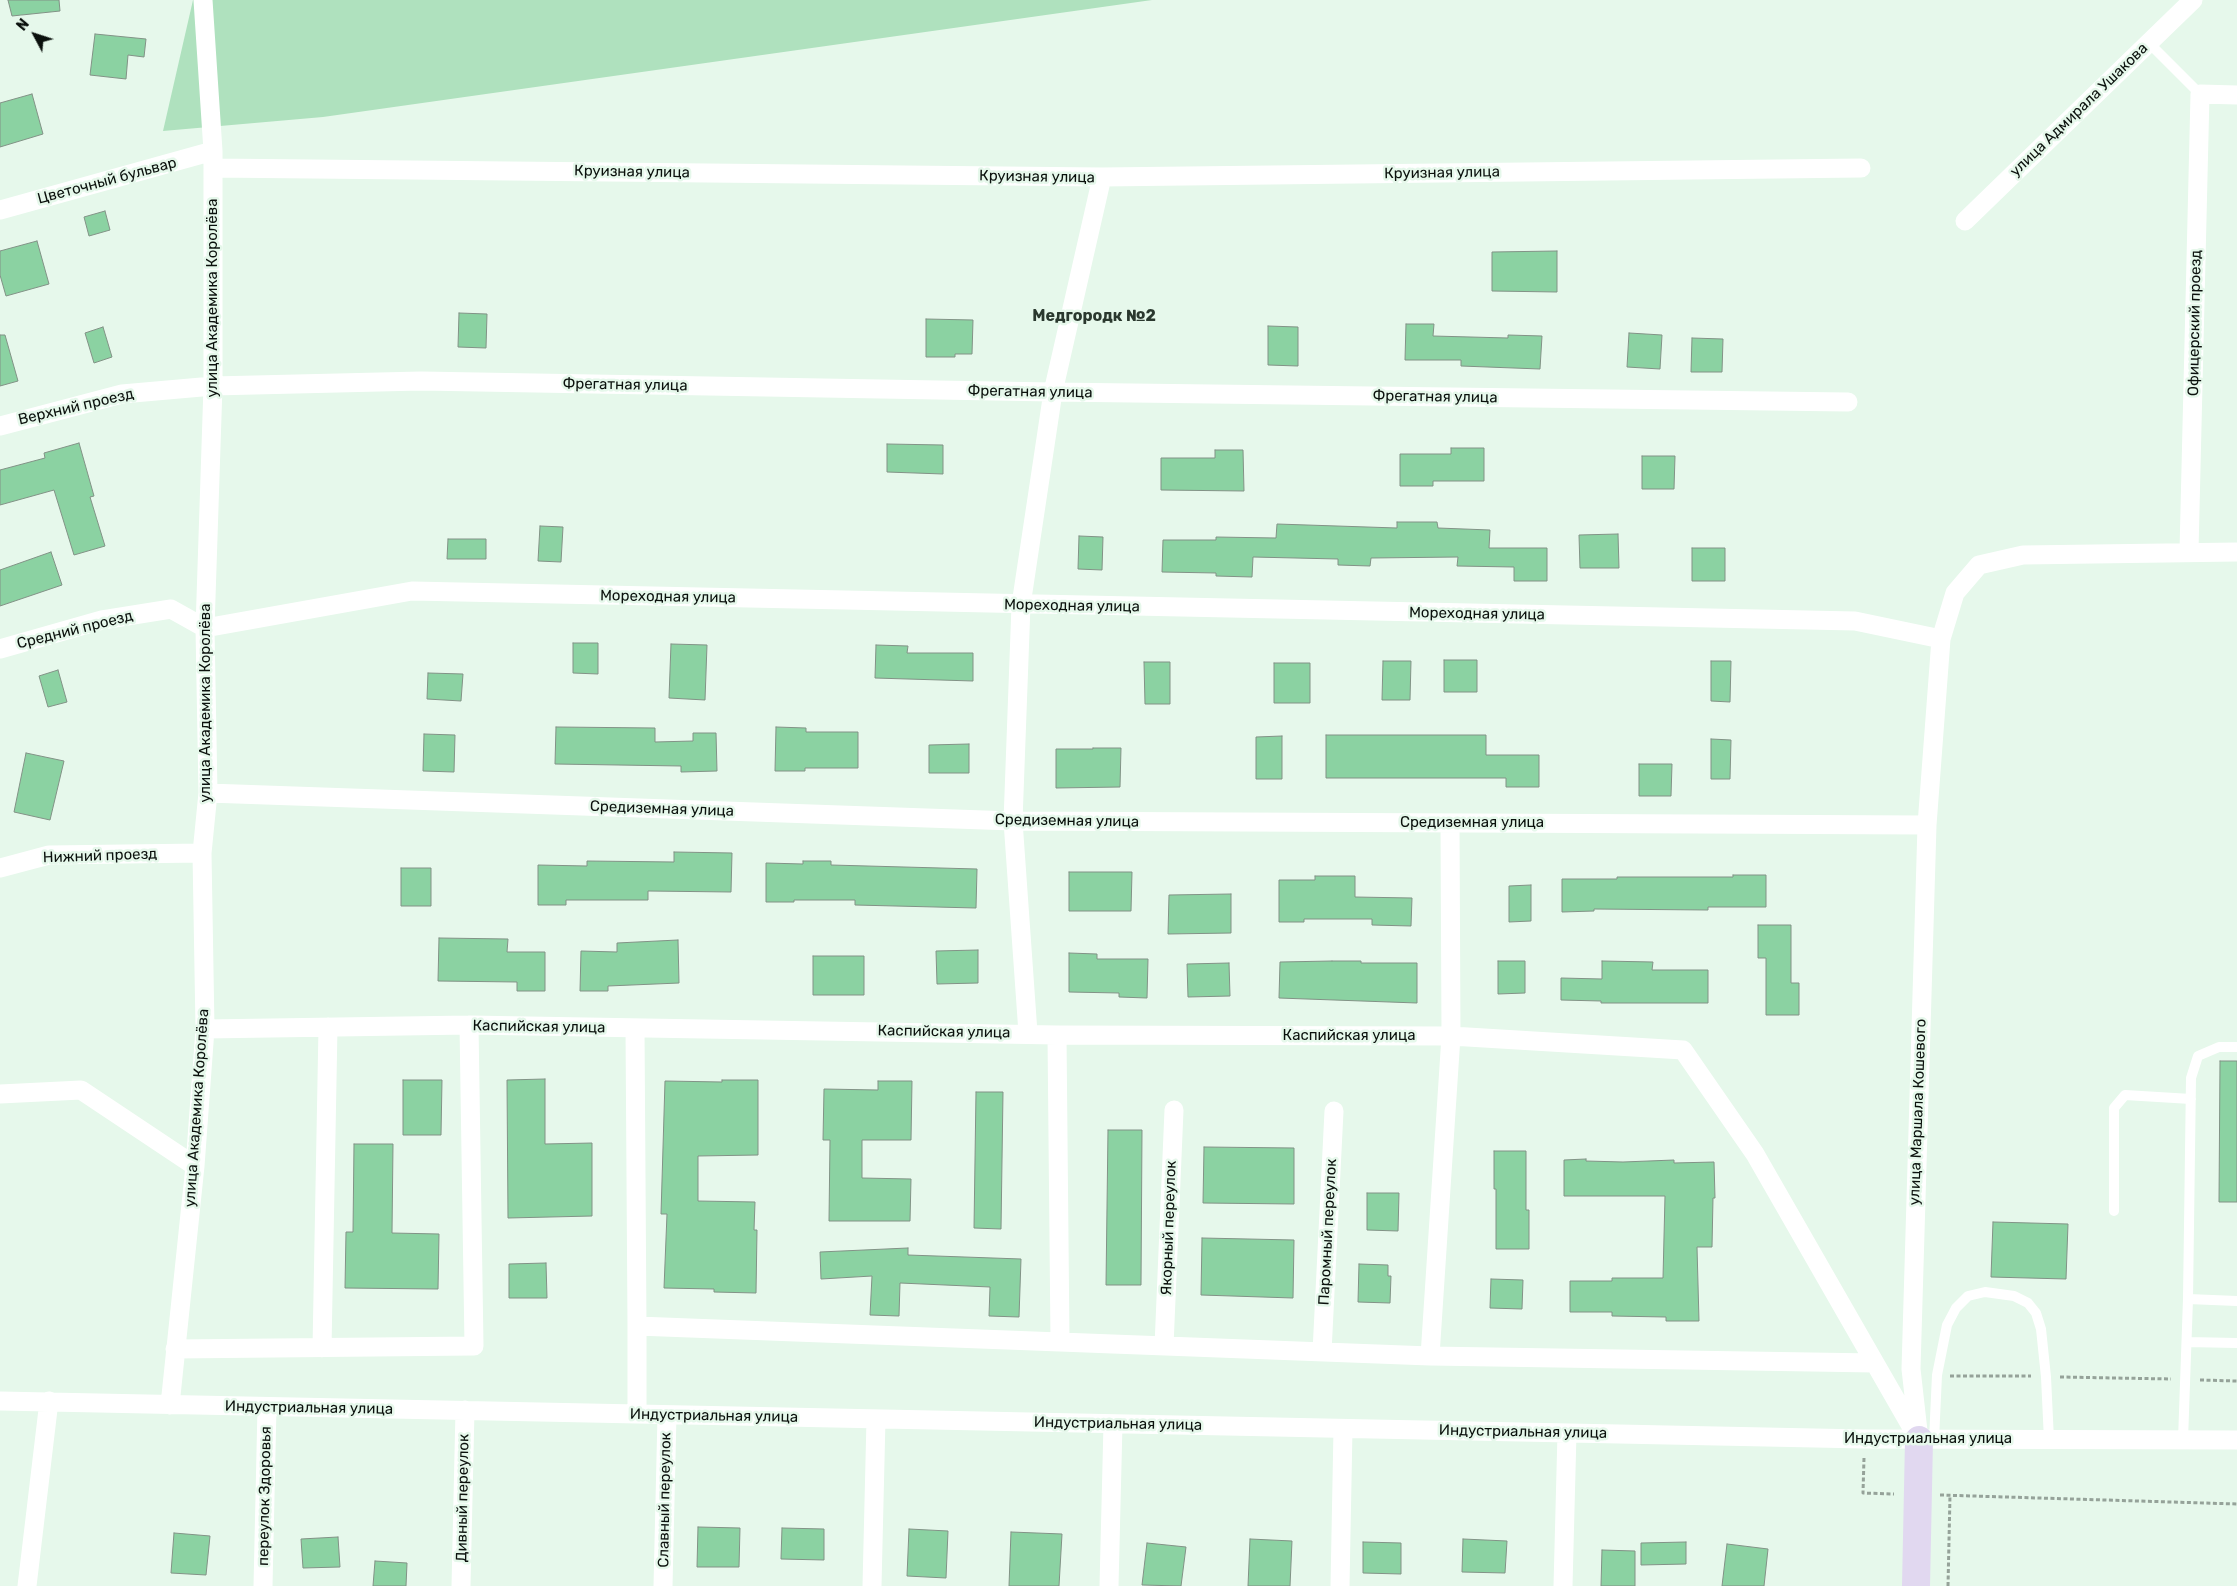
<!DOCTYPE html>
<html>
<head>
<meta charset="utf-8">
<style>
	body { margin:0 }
	#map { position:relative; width:2237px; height:1586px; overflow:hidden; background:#e6f8eb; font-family:Rubik,sans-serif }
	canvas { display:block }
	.north { position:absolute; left:10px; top:10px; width:50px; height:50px; -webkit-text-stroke:4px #e6f8eb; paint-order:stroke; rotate:310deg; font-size:14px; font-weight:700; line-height:20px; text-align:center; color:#0b110d }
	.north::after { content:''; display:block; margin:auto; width:18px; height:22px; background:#0b110d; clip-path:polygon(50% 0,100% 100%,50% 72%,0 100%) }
</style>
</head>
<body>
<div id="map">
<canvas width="2237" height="1586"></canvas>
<div class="north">N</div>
</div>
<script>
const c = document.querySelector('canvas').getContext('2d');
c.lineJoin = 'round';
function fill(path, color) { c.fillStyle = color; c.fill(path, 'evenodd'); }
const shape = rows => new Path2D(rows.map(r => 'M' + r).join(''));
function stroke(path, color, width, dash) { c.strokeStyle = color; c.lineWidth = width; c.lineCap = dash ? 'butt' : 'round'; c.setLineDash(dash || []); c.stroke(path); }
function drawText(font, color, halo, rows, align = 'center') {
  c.font = font + ' Rubik,sans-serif'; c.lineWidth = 5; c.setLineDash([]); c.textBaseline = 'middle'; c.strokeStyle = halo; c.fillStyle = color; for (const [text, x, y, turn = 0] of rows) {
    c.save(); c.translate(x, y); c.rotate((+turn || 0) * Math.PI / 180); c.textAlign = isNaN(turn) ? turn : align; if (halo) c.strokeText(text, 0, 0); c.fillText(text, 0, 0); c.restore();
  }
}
const green = shape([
	[193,0,1152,0,323,117,163,131]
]);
const building = shape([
	[8,0,59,0,60,11,12,16,8,0],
	[95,34,146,39,144,57,128,55,126,79,90,75,95,34],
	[32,94,43,134,0,147,0,103,32,94],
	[105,211,110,230,89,236,84,217,105,211],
	[37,241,49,284,6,296,0,275,0,251,37,241],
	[1557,251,1557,292,1492,291,1492,252,1557,251],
	[459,313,487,314,486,348,458,347,459,313],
	[926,319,973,320,972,354,955,354,955,357,926,357,926,319],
	[1406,324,1434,324,1433,336,1508,338,1508,335,1542,336,1540,369,1461,366,1461,360,1405,360,1406,324],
	[1268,326,1298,327,1298,366,1268,365,1268,326],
	[103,327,112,357,94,363,85,333,103,327],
	[1629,333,1662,335,1660,369,1627,367,1629,333],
	[0,335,5,335,18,381,0,386,0,335],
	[1692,338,1723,339,1722,372,1691,372,1692,338],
	[79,443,94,496,90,497,105,546,74,555,54,490,0,505,0,470,45,458,44,453,79,443],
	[887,444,943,445,943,474,887,472,887,444],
	[1451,448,1484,448,1484,481,1433,481,1433,486,1400,486,1400,454,1451,454,1451,448],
	[1215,450,1243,450,1244,491,1161,490,1161,458,1215,458,1215,450],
	[1642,456,1675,456,1674,489,1642,489,1642,456],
	[1397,522,1437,522,1438,528,1490,530,1489,548,1547,548,1547,581,1514,581,1514,567,1457,566,1458,557,1371,558,1370,566,1338,565,1338,559,1253,557,1252,577,1216,576,1216,573,1162,572,1163,540,1216,540,1216,537,1276,538,1277,524,1397,528,1397,522],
	[540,526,563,527,561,562,538,561,540,526],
	[1618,534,1619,568,1580,568,1579,535,1618,534],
	[1079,536,1103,537,1102,570,1078,569,1079,536],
	[448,539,486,539,486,559,447,559,448,539],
	[1692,548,1725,548,1725,581,1692,581,1692,548],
	[51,552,62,585,0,606,0,570,51,552],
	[573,643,598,643,598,674,573,673,573,643],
	[671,644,707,645,705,700,669,698,671,644],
	[876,645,908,646,907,653,973,653,973,681,875,678,876,645],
	[1444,660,1477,660,1477,692,1444,692,1444,660],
	[1383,661,1411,661,1410,700,1382,700,1383,661],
	[1711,661,1731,661,1730,702,1711,701,1711,661],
	[1144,662,1170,662,1170,704,1145,704,1144,662],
	[1274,663,1310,663,1310,703,1274,703,1274,663],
	[58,670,67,702,48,707,39,676,58,670],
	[428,673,463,674,461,701,427,699,428,673],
	[556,727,655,728,655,742,693,741,693,733,716,733,717,771,681,772,681,766,555,764,556,727],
	[776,727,806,728,806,732,858,732,858,768,805,768,805,771,775,771,776,727],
	[424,734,455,735,454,772,423,771,424,734],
	[1326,735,1486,735,1486,755,1539,755,1539,787,1506,787,1506,778,1326,778,1326,735],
	[1282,736,1282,779,1256,779,1256,737,1282,736],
	[1711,739,1731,740,1730,779,1711,779,1711,739],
	[969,744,969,773,929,773,929,745,969,744],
	[1093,748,1121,748,1120,787,1056,788,1056,749,1093,749,1093,748],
	[26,753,64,761,50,820,14,812,26,753],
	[1639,764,1672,764,1671,796,1639,796,1639,764],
	[674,852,732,853,731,892,648,891,648,900,566,900,566,905,538,905,538,865,587,866,587,861,674,862,674,852],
	[803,861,831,861,831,865,977,869,976,908,855,905,855,900,794,900,794,902,766,902,766,863,803,864,803,861],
	[401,868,431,868,431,906,401,906,401,868],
	[1069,872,1132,872,1131,911,1069,911,1069,872],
	[1733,875,1766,875,1766,907,1708,907,1708,910,1594,909,1594,911,1562,912,1562,879,1617,879,1617,877,1733,877,1733,875],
	[1315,876,1355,876,1355,897,1412,898,1411,926,1372,925,1372,919,1304,919,1304,922,1279,922,1279,880,1315,880,1315,876],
	[1531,885,1531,921,1509,922,1509,886,1531,885],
	[1231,894,1231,933,1168,934,1169,895,1231,894],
	[1758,925,1791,925,1791,983,1799,983,1799,1015,1766,1015,1766,958,1758,958,1758,925],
	[439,938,508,939,507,952,545,952,545,991,517,991,517,982,438,981,439,938],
	[678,940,679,983,608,986,608,991,580,991,581,951,617,952,617,943,678,940],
	[978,950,978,983,937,984,936,951,978,950],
	[1069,953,1097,954,1097,959,1148,959,1147,998,1119,997,1119,993,1069,992,1069,953],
	[813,956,864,956,864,995,813,995,813,956],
	[1332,961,1361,961,1361,963,1417,963,1417,1003,1279,998,1280,962,1332,961],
	[1498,961,1525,961,1525,993,1498,994,1498,961],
	[1602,961,1653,962,1652,970,1708,970,1708,1003,1601,1003,1601,1001,1561,1000,1561,978,1602,979,1602,961],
	[1229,963,1230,996,1188,997,1187,964,1229,963],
	[2220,1061,2237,1061,2237,1202,2219,1202,2220,1061],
	[545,1079,545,1144,592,1143,592,1216,508,1218,507,1080,545,1079],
	[403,1080,442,1080,441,1135,403,1135,403,1080],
	[722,1080,758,1080,758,1155,698,1156,698,1201,755,1202,754,1230,757,1230,756,1293,714,1292,714,1289,664,1288,667,1214,661,1214,665,1081,722,1082,722,1080],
	[878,1081,912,1081,911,1140,862,1140,862,1178,911,1179,910,1221,829,1221,830,1140,823,1140,824,1089,878,1090,878,1081],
	[976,1092,1003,1092,1001,1229,974,1228,976,1092],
	[1108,1130,1142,1130,1141,1285,1106,1285,1108,1130],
	[354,1144,393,1144,392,1233,439,1234,438,1289,345,1288,346,1232,353,1232,354,1144],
	[1204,1147,1294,1148,1294,1204,1203,1203,1204,1147],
	[1494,1151,1526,1151,1526,1210,1529,1210,1529,1249,1496,1249,1496,1189,1494,1189,1494,1151],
	[1586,1159,1586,1161,1623,1162,1674,1160,1674,1163,1714,1162,1715,1198,1713,1198,1712,1247,1697,1247,1699,1321,1666,1321,1666,1317,1612,1316,1612,1312,1570,1312,1570,1281,1612,1281,1612,1278,1663,1278,1665,1196,1564,1196,1564,1160,1586,1159],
	[1367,1193,1399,1193,1398,1231,1367,1230,1367,1193],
	[1993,1222,2068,1224,2066,1279,1991,1277,1993,1222],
	[1202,1238,1294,1240,1293,1298,1201,1295,1202,1238],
	[908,1248,908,1255,1021,1259,1019,1317,989,1316,990,1287,900,1283,899,1316,870,1315,872,1276,821,1279,820,1252,908,1248],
	[546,1263,547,1298,509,1298,509,1264,546,1263],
	[1359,1264,1388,1265,1388,1276,1391,1276,1390,1303,1358,1302,1359,1264],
	[1491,1279,1523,1280,1522,1309,1490,1308,1491,1279],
	[698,1527,740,1528,739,1567,697,1567,698,1527],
	[782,1528,824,1529,824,1560,781,1559,782,1528],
	[909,1529,948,1531,946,1578,907,1576,909,1529],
	[1011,1532,1062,1534,1059,1586,1009,1586,1011,1532],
	[174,1533,210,1536,206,1575,171,1573,174,1533],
	[338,1537,340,1567,303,1568,301,1539,338,1537],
	[1250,1539,1292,1541,1290,1586,1248,1586,1250,1539],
	[1463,1539,1507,1541,1505,1573,1462,1572,1463,1539],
	[1363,1542,1401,1543,1401,1574,1363,1573,1363,1542],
	[1686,1542,1686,1564,1641,1565,1641,1543,1686,1542],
	[1147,1543,1186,1547,1181,1586,1142,1585,1147,1543],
	[1727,1544,1768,1549,1764,1586,1722,1586,1727,1544],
	[1602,1550,1635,1551,1635,1586,1601,1586,1602,1550],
	[375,1561,407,1563,406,1586,373,1586,375,1561]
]);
const path = shape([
	[1950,1376,2031,1376],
	[2060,1377,2171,1379],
	[2200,1380,2237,1381],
	[1864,1458,1863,1493,1894,1494],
	[1940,1495,2237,1504],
	[1948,1586,1950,1495]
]);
const lane = shape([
	[2149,43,2200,94],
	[2114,1211,2114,1108,2125,1095,2191,1099],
	[2188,1299,2237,1301],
	[2187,1342,2237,1343],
	[1934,1440,1937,1375,1947,1325,1956,1308,1968,1296,1985,1292,2014,1296,2028,1303,2036,1313,2041,1329,2046,1377,2049,1440],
	[2183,1440,2188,1299,2191,1078,2198,1056,2219,1047,2237,1047]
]);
const street = shape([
	[213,168,1102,177,1861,168],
	[0,210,213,151],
	[1965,221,2193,0],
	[0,426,122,394,213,386,421,381,1053,392,1848,402],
	[2189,551,2200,94,2237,95],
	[0,649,102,620,171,609,205,628,412,591,1855,621,1941,639],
	[208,793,1013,821,1927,825],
	[1450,823,1451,1036,1430,1356,1875,1363],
	[0,868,49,855,202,853],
	[635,1028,637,1326],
	[205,1029,469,1025,1057,1035,1451,1036,1683,1050,1755,1154,1919,1440],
	[1028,1033,1013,821,1021,605,1053,392,1102,177],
	[1057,1035,1060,1342],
	[0,1094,81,1090,195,1166],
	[1164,1346,1174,1110],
	[322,1348,328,1027],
	[175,1349,474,1346,469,1025],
	[1322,1352,1334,1111],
	[0,1401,1864,1439,2237,1440],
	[170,1405,195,1166,205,1029,202,853,208,793,205,628,213,386,213,151,203,0],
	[637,1414,637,1326,1430,1356],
	[1918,1431,1911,1369,1927,825,1941,639,1955,593,1979,565,2023,555,2237,552],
	[27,1586,49,1401],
	[263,1586,267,1407],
	[461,1586,465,1410],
	[663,1586,667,1415],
	[872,1586,876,1419],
	[1109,1586,1113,1424],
	[1340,1586,1343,1429],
	[1563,1586,1567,1433]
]);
const secondary = shape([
	[1916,1586,1919,1440]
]);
const streetNames = [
	["улица Адмирала Ушакова",2079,110,-44],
	["Круизная улица",632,172,1],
	["Круизная улица",1442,173,-1],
	["Круизная улица",1037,177,1],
	["Цветочный бульвар",107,181,-15],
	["улица Академика Королёва",213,298,-90],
	["Офицерский проезд",2195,323,-89],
	["Фрегатная улица",625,385,1],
	["Фрегатная улица",1030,392,1],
	["Фрегатная улица",1435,397,1],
	["Верхний проезд",76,407,-13],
	["Мореходная улица",668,597,1],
	["Мореходная улица",1072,606,1],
	["Мореходная улица",1477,614,1],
	["Средний проезд",75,630,-14],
	["улица Академика Королёва",206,703,-90],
	["Средиземная улица",662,809,2],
	["Средиземная улица",1067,821,1],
	["Средиземная улица",1472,823],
	["Нижний проезд",100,856,-2],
	["Каспийская улица",539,1027,1],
	["Каспийская улица",944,1032,1],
	["Каспийская улица",1349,1036],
	["улица Академика Королёва",197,1108,-86],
	["улица Маршала Кошевого",1918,1112,-88],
	["Якорный переулок",1169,1228,-88],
	["Паромный переулок",1328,1232,-87],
	["Индустриальная улица",309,1408,1],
	["Индустриальная улица",714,1416,1],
	["Индустриальная улица",1118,1424,1],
	["Индустриальная улица",1523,1432,1],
	["Индустриальная улица",1928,1439],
	["переулок Здоровья",265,1496,-89],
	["Дивный переулок",463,1498,-89],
	["Славный переулок",665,1500,-89]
];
const neighbourhoodNames = [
	["Медгородк №2",1094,316]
];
fill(green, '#afe1be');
fill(building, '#8bd2a2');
stroke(building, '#829286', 1);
stroke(path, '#95a299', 3, [4, 2.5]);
stroke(lane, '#fff', 10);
stroke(street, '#fff', 19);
stroke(secondary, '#e1d8f0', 28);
drawText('15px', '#0b110d', '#e6f8eb', streetNames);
drawText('bold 16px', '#2a382e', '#e6f8eb', neighbourhoodNames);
</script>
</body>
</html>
